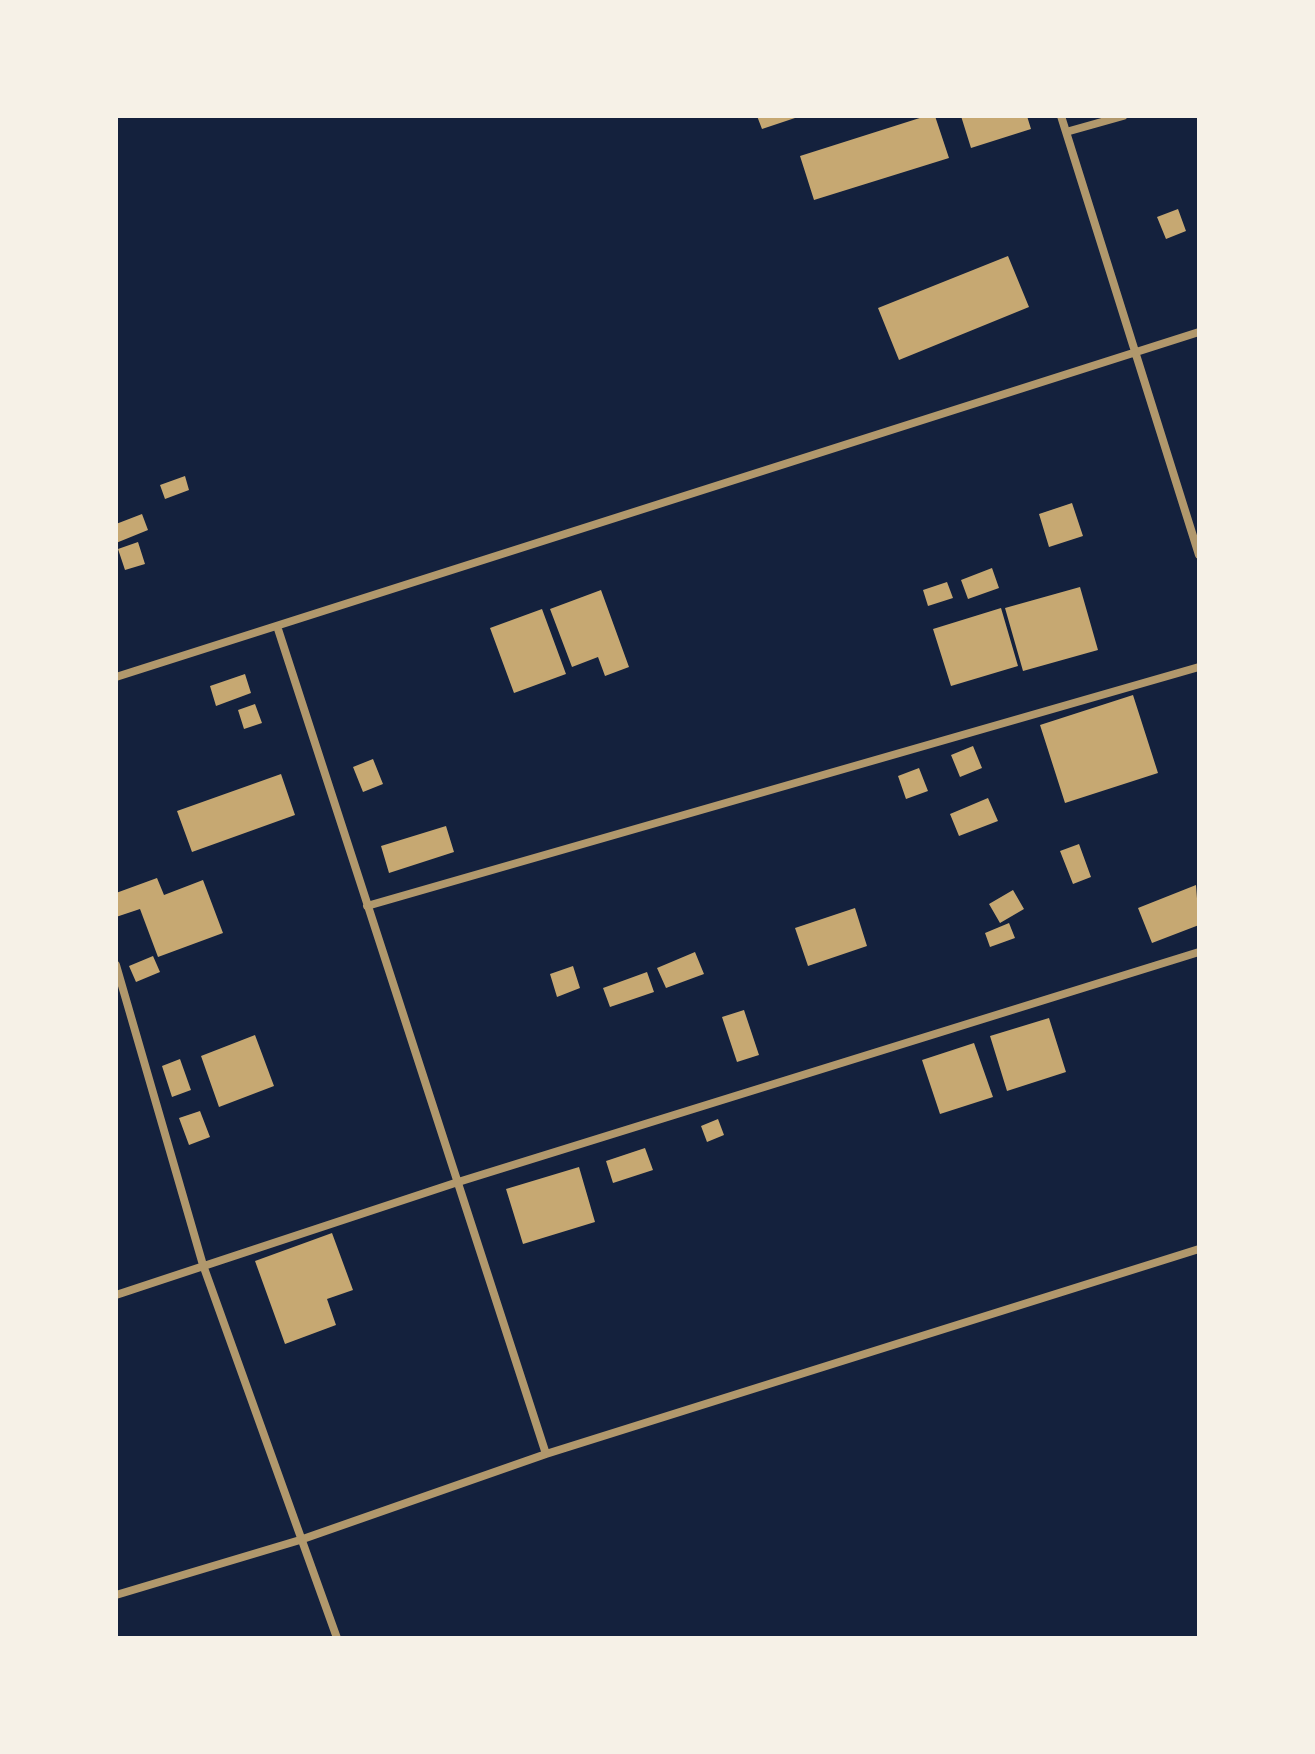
<!DOCTYPE html>
<html>
<head>
<meta charset="utf-8">
<style>
	body { margin:0 }
	#map { position:relative; width:1315px; height:1754px; overflow:hidden; background:#14213d; font-family:"Fira Sans Condensed",sans-serif }
	canvas { display:block }
	.frame { position:absolute; inset:0; border:118px solid #f6f1e7; pointer-events:none }
</style>
</head>
<body>
<div id="map">
<canvas width="1315" height="1754"></canvas>
<div class="frame"></div>
</div>
<script>
const c = document.querySelector('canvas').getContext('2d');
c.lineJoin = 'round';
function fill(path, color) { c.fillStyle = color; c.fill(path, 'evenodd'); }
const shape = rows => new Path2D(rows.map(r => 'M' + r).join(''));
function stroke(path, color, width, dash) { c.strokeStyle = color; c.lineWidth = width; c.lineCap = dash ? 'butt' : 'round'; c.setLineDash(dash || []); c.stroke(path); }
const building = shape([
	[757,116,798,116,798,117,762,129],
	[926,116,935,116,949,158,814,200,800,156],
	[961,116,1027,116,1031,129,971,148],
	[1178,209,1186,231,1166,239,1157,217],
	[1008,256,1029,307,899,360,878,308],
	[185,476,189,490,165,499,160,485],
	[1072,503,1083,536,1049,547,1039,514],
	[142,514,148,530,116,543,116,524],
	[138,542,145,564,125,570,118,549],
	[992,568,999,588,968,599,961,580],
	[947,582,953,598,928,606,923,590],
	[1080,587,1098,650,1023,671,1005,608],
	[601,590,629,667,605,676,598,657,572,667,550,609],
	[1001,608,1018,666,951,686,933,629],
	[542,609,566,674,514,693,490,628],
	[245,674,251,693,216,706,210,686],
	[1133,695,1158,773,1065,803,1040,725],
	[255,704,262,723,244,729,238,710],
	[973,746,982,768,960,777,951,755],
	[373,759,383,784,363,792,353,767],
	[919,768,928,791,906,799,898,776],
	[281,774,295,815,192,852,177,811],
	[988,798,998,821,959,836,950,814],
	[446,826,454,852,389,873,381,846],
	[1079,844,1091,877,1073,884,1060,851],
	[157,878,164,895,203,880,223,933,158,957,140,909,116,917,116,893],
	[1196,885,1199,925,1152,943,1138,908],
	[1013,890,1024,909,1000,923,989,904],
	[855,908,867,946,808,966,795,928],
	[1009,923,1015,938,990,947,985,933],
	[695,952,704,974,666,988,657,968],
	[153,956,160,972,136,982,129,966],
	[573,966,580,988,557,997,550,974],
	[647,972,654,992,610,1007,603,988],
	[744,1010,759,1055,737,1062,722,1017],
	[1049,1018,1066,1072,1007,1091,990,1036],
	[255,1035,274,1086,219,1107,201,1056],
	[974,1043,993,1097,940,1114,922,1060],
	[180,1059,191,1090,172,1097,162,1066],
	[200,1111,210,1137,189,1145,179,1118],
	[718,1119,724,1135,707,1142,701,1126],
	[645,1148,653,1170,613,1183,606,1161],
	[579,1167,595,1222,523,1244,506,1189],
	[332,1233,353,1290,327,1299,336,1325,285,1344,255,1261]
]);
const minor = shape([
	[1061,116,1199,555],
	[1066,132,1123,116],
	[277,626,546,1454],
	[116,677,1199,332],
	[367,906,1199,667],
	[116,965,203,1265,337,1638],
	[116,1295,455,1183,1199,952],
	[116,1595,300,1540,546,1454,1199,1249]
]);
fill(building, '#c6a872');
stroke(minor, '#b1986c', 8);
</script>
</body>
</html>
